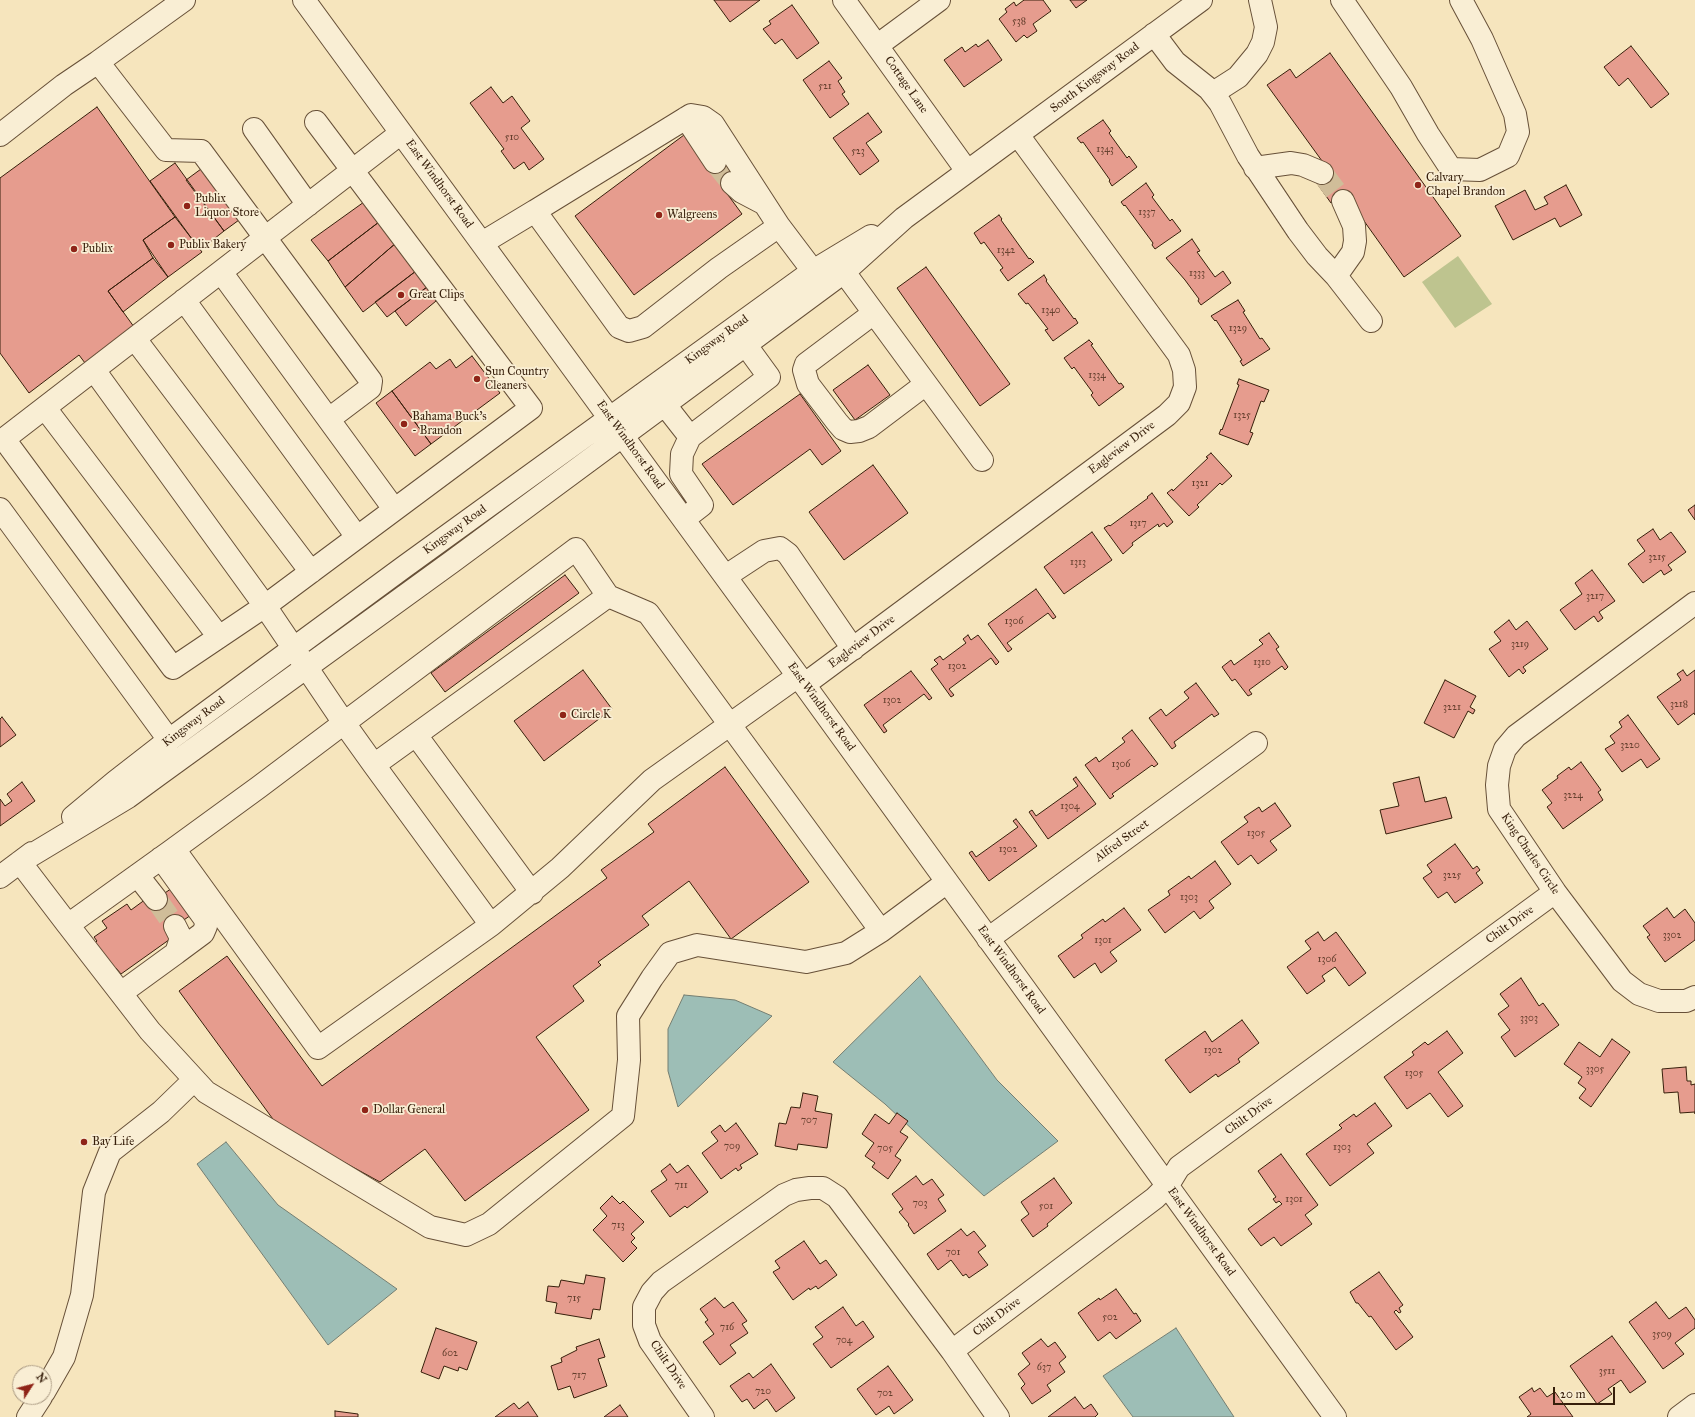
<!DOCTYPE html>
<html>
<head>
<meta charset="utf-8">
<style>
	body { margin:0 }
	#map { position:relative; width:1695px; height:1417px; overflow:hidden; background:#f6e5bd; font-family:"IM FELL Great Primer",serif }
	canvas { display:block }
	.north { position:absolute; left:12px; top:1365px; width:40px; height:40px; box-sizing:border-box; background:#f9eed4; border:1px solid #ab9b84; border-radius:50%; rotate:54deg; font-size:11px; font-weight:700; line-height:16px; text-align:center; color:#371f0b }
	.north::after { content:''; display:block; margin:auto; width:14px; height:18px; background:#8f2418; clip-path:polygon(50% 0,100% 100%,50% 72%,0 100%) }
	.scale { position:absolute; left:1553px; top:1387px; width:62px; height:18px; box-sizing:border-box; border:2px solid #371f0b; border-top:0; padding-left:5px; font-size:12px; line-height:14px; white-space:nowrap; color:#371f0b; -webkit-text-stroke:3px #f9eed4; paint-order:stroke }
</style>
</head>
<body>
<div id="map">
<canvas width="1695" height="1417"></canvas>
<div class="north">N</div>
<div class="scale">20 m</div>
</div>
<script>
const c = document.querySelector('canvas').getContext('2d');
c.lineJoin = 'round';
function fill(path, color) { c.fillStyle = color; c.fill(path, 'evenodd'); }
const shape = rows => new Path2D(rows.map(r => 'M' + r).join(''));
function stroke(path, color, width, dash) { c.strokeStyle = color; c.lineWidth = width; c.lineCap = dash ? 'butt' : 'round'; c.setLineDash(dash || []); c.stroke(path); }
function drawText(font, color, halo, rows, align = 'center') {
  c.font = font + ' "IM FELL Great Primer",serif'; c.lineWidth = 3.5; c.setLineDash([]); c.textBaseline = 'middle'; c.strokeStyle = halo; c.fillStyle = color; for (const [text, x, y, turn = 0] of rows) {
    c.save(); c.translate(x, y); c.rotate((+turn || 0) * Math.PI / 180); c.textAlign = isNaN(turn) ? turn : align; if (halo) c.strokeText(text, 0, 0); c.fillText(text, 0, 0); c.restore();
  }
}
const green = shape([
	[1458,256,1492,304,1455,328,1422,282]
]);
const water = shape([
	[920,976,997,1080,1058,1141,984,1196,885,1104,833,1062,920,976],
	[684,995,735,1000,772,1016,678,1107,668,1071,668,1029,684,995],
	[226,1142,278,1205,397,1289,328,1345,197,1164,226,1142],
	[1176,1328,1234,1417,1133,1417,1103,1376,1176,1328]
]);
const building = shape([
	[714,0,760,0,730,22,714,0],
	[1024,0,1043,0,1051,11,1033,24,1037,31,1027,38,1024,35,1016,42,999,19,1007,12,1005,9,1014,2,1016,6,1024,0],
	[1070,0,1087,0,1076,8,1070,0],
	[792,5,819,43,797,59,782,39,775,44,763,29,771,24,769,21,792,5],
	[988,40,1002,60,964,87,944,60,962,47,965,52,976,44,978,47,988,40],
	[1631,46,1669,94,1651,108,1628,78,1619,86,1604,67,1631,46],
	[1330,53,1461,236,1404,277,1344,193,1331,203,1316,182,1330,172,1267,85,1290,69,1296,78,1330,53],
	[829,61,842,78,838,81,845,92,842,94,849,104,830,118,803,80,829,61],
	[491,87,503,103,512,96,530,121,521,128,544,159,529,170,524,162,514,169,501,151,504,149,470,103,491,87],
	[97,107,175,217,143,240,153,258,108,291,137,331,88,367,79,355,29,393,0,353,0,178,97,107],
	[868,113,882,132,866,143,879,161,860,175,833,138,868,113],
	[1103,120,1111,131,1109,133,1127,158,1129,156,1137,167,1112,186,1109,181,1110,180,1083,142,1081,143,1077,138,1103,120],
	[684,135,742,214,634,295,575,216,684,135],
	[175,163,224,231,200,250,150,181,175,163],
	[201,169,239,220,224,231,186,180,201,169],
	[1146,183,1154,195,1152,197,1170,221,1172,219,1181,231,1155,249,1152,245,1153,243,1125,205,1124,206,1121,202,1146,183],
	[1566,185,1582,215,1560,227,1555,218,1513,240,1495,206,1525,190,1535,210,1548,204,1544,197,1566,185],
	[364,202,379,222,328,261,311,240,364,202],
	[999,215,1002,219,1001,220,1029,259,1030,258,1034,262,1008,281,1000,270,1003,268,984,242,981,244,974,233,999,215],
	[175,217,202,252,168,277,143,240,175,217],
	[379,222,396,243,345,287,328,261,379,222],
	[1192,239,1200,251,1197,252,1215,277,1223,271,1231,283,1201,305,1198,301,1199,299,1185,280,1166,258,1192,239],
	[396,243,416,271,363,312,345,287,396,243],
	[153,258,168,277,123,312,108,291,153,258],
	[926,267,1010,384,980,406,897,288,926,267],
	[416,271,427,287,387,317,375,302,416,271],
	[1044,275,1047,280,1046,281,1074,319,1075,318,1078,323,1053,341,1045,330,1048,329,1028,303,1026,304,1018,294,1044,275],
	[427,287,436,301,406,326,395,311,427,287],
	[1238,300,1245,311,1243,312,1260,339,1262,338,1270,349,1243,366,1240,361,1242,360,1216,320,1215,321,1211,316,1238,300],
	[1089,340,1093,344,1091,345,1119,384,1121,383,1124,387,1099,406,1091,395,1093,393,1074,367,1072,369,1064,358,1089,340],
	[472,356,500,393,431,444,392,391,430,362,436,369,450,359,456,368,472,356],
	[868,365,890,395,855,420,833,390,868,365],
	[1239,379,1269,390,1264,402,1261,401,1250,432,1253,433,1248,445,1219,434,1221,429,1222,430,1239,385,1237,384,1239,379],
	[392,391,431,444,415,456,376,403,392,391],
	[800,394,841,451,822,465,810,449,733,505,702,464,800,394],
	[1211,453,1232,476,1222,485,1220,483,1197,505,1199,507,1189,516,1167,493,1172,489,1173,491,1208,458,1206,457,1211,453],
	[873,465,908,513,844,560,809,512,873,465],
	[1152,493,1173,522,1167,527,1164,523,1159,527,1158,524,1132,543,1133,545,1123,554,1104,528,1109,525,1110,526,1148,498,1147,497,1152,493],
	[1695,505,1695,520,1688,510,1695,505],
	[1653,529,1660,540,1671,532,1686,552,1668,565,1672,570,1664,575,1661,570,1643,583,1628,564,1645,551,1637,540,1653,529],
	[1092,532,1112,560,1064,594,1044,567,1092,532],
	[1592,570,1615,601,1599,612,1603,618,1598,622,1594,616,1575,630,1560,610,1582,594,1575,583,1592,570],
	[565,575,579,593,445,692,431,673,565,575],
	[1036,589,1056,617,1053,619,1048,613,1007,643,1012,649,1008,652,988,624,1036,589],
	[1509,620,1516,630,1527,621,1548,649,1523,667,1526,671,1523,674,1519,669,1509,677,1489,649,1501,641,1494,632,1509,620],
	[1269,633,1279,647,1276,649,1288,667,1285,670,1282,666,1249,690,1252,694,1248,696,1235,679,1232,681,1222,667,1231,660,1234,665,1263,644,1259,640,1269,633],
	[968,635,971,640,978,635,999,662,996,665,991,658,949,689,954,695,951,697,931,669,938,664,934,660,940,656,943,660,966,643,963,639,968,635],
	[583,670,612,709,544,761,514,721,583,670],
	[1683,670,1687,676,1695,670,1695,715,1694,713,1678,725,1657,697,1681,680,1677,674,1683,670],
	[911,671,932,698,929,700,924,694,883,725,887,731,884,733,864,705,911,671],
	[1445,680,1476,696,1470,707,1475,710,1473,714,1468,711,1454,738,1424,723,1445,680],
	[1196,683,1219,714,1214,717,1212,714,1174,742,1176,746,1172,749,1149,718,1161,709,1166,716,1189,698,1184,692,1196,683],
	[1628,715,1660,759,1647,768,1641,759,1622,772,1605,749,1615,743,1610,736,1622,727,1619,722,1628,715],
	[2,717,16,735,0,747,0,719,2,717],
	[1132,730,1158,764,1154,767,1152,765,1112,794,1114,796,1110,799,1085,765,1096,757,1099,762,1125,742,1122,738,1132,730],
	[1581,762,1601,790,1598,792,1603,800,1563,829,1547,807,1552,803,1542,790,1558,778,1557,776,1569,767,1571,770,1581,762],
	[725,767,809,882,731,939,689,881,642,916,649,925,598,962,601,965,573,986,584,1001,536,1037,589,1110,465,1201,425,1149,380,1182,278,1126,179,991,227,956,322,1086,607,878,601,870,654,832,648,824,725,767],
	[1076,777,1096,804,1048,839,1029,812,1032,810,1036,816,1078,786,1073,779,1076,777],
	[1419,777,1425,802,1446,797,1452,818,1386,834,1380,810,1399,806,1393,783,1419,777],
	[22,782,35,801,0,826,0,799,5,806,12,801,7,794,22,782],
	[1275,803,1291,826,1270,841,1277,850,1258,864,1251,855,1238,865,1221,842,1248,822,1244,817,1259,807,1262,812,1275,803],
	[1016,819,1037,846,989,881,969,853,972,851,976,857,1018,827,1013,821,1016,819],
	[1455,844,1473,869,1477,866,1480,870,1476,873,1483,883,1455,903,1447,892,1438,898,1423,878,1432,872,1427,865,1455,844],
	[1215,861,1231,884,1209,901,1214,908,1200,919,1194,911,1165,933,1148,910,1170,895,1168,891,1189,876,1191,879,1215,861],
	[175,886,194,913,175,926,173,937,121,974,116,968,114,970,95,943,97,941,94,937,107,928,102,921,127,904,131,910,146,899,149,904,175,886],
	[1124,908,1141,930,1110,952,1117,961,1101,973,1095,963,1074,978,1058,956,1083,938,1081,935,1103,919,1105,922,1124,908],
	[1667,908,1674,918,1685,909,1695,923,1695,940,1665,962,1647,937,1650,935,1643,926,1667,908],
	[1318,932,1324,941,1336,932,1366,973,1349,986,1335,967,1322,976,1325,981,1307,994,1287,967,1311,949,1305,941,1318,932],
	[1521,978,1539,1006,1543,1003,1559,1025,1515,1057,1501,1037,1510,1030,1498,1014,1509,1006,1500,994,1521,978],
	[1242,1020,1259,1043,1238,1059,1240,1062,1218,1077,1216,1074,1190,1093,1165,1060,1205,1031,1212,1042,1242,1020],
	[1447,1031,1463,1053,1438,1072,1463,1106,1448,1117,1430,1093,1407,1109,1384,1077,1414,1055,1412,1052,1425,1042,1428,1045,1447,1031],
	[1612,1039,1630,1052,1591,1107,1579,1098,1586,1089,1578,1083,1582,1077,1564,1064,1579,1042,1600,1057,1612,1039],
	[1686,1067,1687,1081,1691,1081,1691,1085,1695,1084,1695,1114,1695,1112,1680,1113,1678,1092,1664,1093,1662,1069,1686,1067],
	[803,1093,818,1096,815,1111,832,1114,827,1148,798,1144,797,1150,775,1146,779,1123,786,1124,791,1107,800,1108,803,1093],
	[1375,1103,1392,1126,1367,1144,1374,1153,1330,1186,1306,1154,1342,1128,1339,1125,1354,1114,1356,1117,1375,1103],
	[897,1113,908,1121,900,1132,908,1137,895,1156,901,1160,888,1179,872,1167,875,1163,865,1156,874,1143,862,1134,875,1114,889,1124,897,1113],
	[736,1123,758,1154,740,1165,742,1168,738,1171,736,1168,721,1179,702,1153,718,1141,711,1132,720,1125,725,1132,736,1123],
	[1281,1154,1318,1205,1305,1215,1312,1224,1281,1246,1274,1237,1261,1246,1248,1229,1282,1204,1279,1201,1276,1203,1273,1199,1276,1197,1258,1171,1281,1154],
	[670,1164,677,1173,688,1165,708,1192,687,1208,685,1206,670,1217,651,1191,667,1180,661,1171,670,1164],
	[916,1176,923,1185,932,1179,944,1195,938,1199,946,1211,914,1234,908,1225,909,1224,899,1212,903,1209,892,1194,916,1176],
	[1054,1178,1072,1203,1047,1224,1048,1226,1033,1237,1021,1220,1029,1214,1021,1202,1054,1178],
	[612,1196,620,1204,623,1201,644,1222,631,1234,635,1238,631,1242,637,1248,623,1262,593,1230,607,1216,600,1208,612,1196],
	[961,1229,967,1236,974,1231,986,1246,978,1252,988,1265,969,1278,966,1274,963,1276,951,1260,938,1270,927,1254,961,1229],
	[804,1241,820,1264,826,1260,837,1275,818,1289,816,1286,810,1290,809,1288,793,1300,773,1272,780,1268,775,1261,804,1241],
	[1379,1272,1403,1305,1399,1308,1401,1312,1399,1313,1396,1310,1394,1312,1413,1337,1396,1350,1371,1316,1369,1317,1358,1303,1356,1303,1350,1292,1379,1272],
	[586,1275,605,1278,600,1310,593,1309,591,1319,555,1313,557,1303,546,1301,548,1286,559,1287,561,1280,584,1284,586,1275],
	[1116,1289,1134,1314,1136,1313,1141,1321,1116,1339,1110,1332,1098,1341,1078,1313,1099,1298,1100,1300,1116,1289],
	[715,1298,724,1308,733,1302,747,1321,742,1324,748,1333,730,1345,736,1353,720,1365,703,1342,714,1334,705,1322,708,1320,700,1309,715,1298],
	[1656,1302,1669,1319,1686,1307,1695,1320,1695,1328,1675,1343,1684,1354,1663,1369,1629,1322,1656,1302],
	[843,1307,856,1326,863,1321,874,1337,831,1368,813,1344,823,1337,815,1327,843,1307],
	[436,1328,477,1342,467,1370,459,1367,458,1371,444,1366,439,1379,421,1372,436,1328],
	[1612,1336,1646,1382,1630,1393,1621,1380,1608,1389,1612,1394,1597,1404,1570,1366,1612,1336],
	[599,1339,605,1357,598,1359,607,1386,574,1398,570,1386,558,1390,551,1366,562,1362,561,1358,577,1350,576,1347,599,1339],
	[1041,1339,1048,1347,1055,1342,1066,1357,1059,1363,1065,1372,1047,1385,1051,1391,1032,1404,1021,1388,1025,1384,1018,1374,1030,1364,1022,1353,1041,1339],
	[771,1364,795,1398,776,1412,767,1399,754,1409,747,1399,742,1402,730,1386,749,1373,753,1378,771,1364],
	[888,1366,913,1400,894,1414,889,1406,876,1415,857,1389,888,1366],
	[1532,1388,1534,1392,1540,1388,1547,1397,1555,1392,1573,1417,1527,1417,1531,1414,1519,1397,1532,1388],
	[1075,1397,1084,1409,1091,1404,1098,1414,1095,1417,1048,1417,1075,1397],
	[528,1402,538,1417,495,1417,514,1403,519,1409,528,1402],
	[620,1405,628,1417,604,1417,620,1405],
	[335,1411,358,1414,358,1417,335,1417,335,1411]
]);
const minorTunnel = shape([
	[715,162,732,183],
	[1322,173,1343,201],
	[156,899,175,926]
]);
const minor = shape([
	[184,0,98,62,166,150,201,151,371,381,370,388,329,419],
	[304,0,798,676,1335,1417],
	[844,0,967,171],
	[1342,0,1401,87,1428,134,1451,169,1480,170,1508,156,1518,132,1515,114,1482,39,1461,0],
	[1154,34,1175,62,1209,89,1220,103,1248,156,1298,231,1317,256,1336,276,1371,321],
	[878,45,939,0],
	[1213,93,1238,77,1257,54,1263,42,1266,27,1260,0],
	[686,118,715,162],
	[254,129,308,205],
	[0,135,64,85,98,62],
	[1255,168,1291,163,1303,165,1322,173],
	[732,183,742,192,761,202],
	[535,211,691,115,703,117,713,124,779,226],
	[482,243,535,211,619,327,629,331,643,327,719,268,779,226,813,271],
	[221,272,394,509],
	[844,272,982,460],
	[1336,276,1353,252,1355,241,1354,226,1343,201],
	[184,300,357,537],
	[874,313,806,364,804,370,808,384,837,422,843,429,850,432,859,431,869,427,926,384],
	[135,339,311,572],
	[94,370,265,606,531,408,316,122],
	[665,405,690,437,769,377,745,344],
	[45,408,219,637],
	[0,509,169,740],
	[684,519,702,505,681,474,682,454,690,437],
	[726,576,764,551,780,548,788,554,853,649],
	[608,596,648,613,881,931],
	[1695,603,1516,736,1505,749,1499,766,1497,785,1499,809,1555,892,1622,981,1639,994,1659,1001,1686,1001,1695,997],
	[805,684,1167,415,1179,403,1185,387,1184,370,1179,355,1018,135],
	[416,735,532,893],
	[374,765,608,596,576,549,344,723,259,787,174,849,318,1048,491,925,374,765,344,723,265,606,173,668,4,439,401,133],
	[73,817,115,782,169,740,404,567,813,271,871,236],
	[161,858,205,919,206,926,203,933,176,953],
	[20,862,128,797,158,775,453,561,844,272,904,218,1201,0],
	[20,862,68,925,174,849],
	[138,876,156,899],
	[0,877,32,853],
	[68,925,150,1031,206,1092,430,1227,466,1235,489,1224,623,1116,629,1060,628,1016,652,978,670,953,697,945,806,962,846,953,881,931,947,882],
	[491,925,560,868,652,780,798,676],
	[988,939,1256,743],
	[121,993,176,953,181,938,175,926],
	[952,1351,1155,1198,1168,1185,1179,1167,1555,892],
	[44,1392,64,1357,82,1295,94,1192,110,1152,161,1112,194,1080],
	[28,1417,41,1397],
	[703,1417,650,1341,644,1325,644,1307,652,1292,661,1282,784,1195,796,1190,810,1188,823,1188,837,1197,952,1351,998,1417],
	[1679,1417,1695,1405]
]);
const markers = [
	[1418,185,4,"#8f2418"],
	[187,206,4,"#8f2418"],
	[659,215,4,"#8f2418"],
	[171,245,4,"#8f2418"],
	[74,249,4,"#8f2418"],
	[401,295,4,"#8f2418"],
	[477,379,4,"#8f2418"],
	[404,424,4,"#8f2418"],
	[563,715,4,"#8f2418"],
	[365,1110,4,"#8f2418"],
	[84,1142,4,"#8f2418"]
];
const numberNames = [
	["538",1019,22],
	["521",825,87],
	["510",512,138],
	["1343",1105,150],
	["523",858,152],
	["1337",1147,213],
	["1342",1006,251],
	["1333",1197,274],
	["1340",1051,311],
	["1329",1238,329],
	["1334",1097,376],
	["1325",1242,416],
	["1321",1200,484],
	["1317",1138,524],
	["3215",1657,558],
	["1313",1078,563],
	["3217",1595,597],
	["1306",1014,622],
	["3219",1520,645],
	["1310",1262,663],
	["1302",957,667],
	["1302",892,701],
	["3218",1679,705],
	["3221",1452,708],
	["3220",1630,746],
	["1306",1121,765],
	["3224",1573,796],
	["1304",1070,807],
	["1305",1256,834],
	["1302",1008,850],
	["3225",1452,876],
	["1303",1189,898],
	["3302",1672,936],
	["1301",1103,941],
	["1306",1327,960],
	["3303",1529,1019],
	["1302",1213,1051],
	["3305",1595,1070],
	["1305",1414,1074],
	["707",809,1121],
	["709",732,1147],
	["1303",1342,1148],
	["705",885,1149],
	["711",681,1186],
	["1301",1294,1200],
	["703",920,1204],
	["501",1046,1207],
	["713",618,1226],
	["701",953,1253],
	["715",574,1299],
	["502",1110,1318],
	["716",727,1328],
	["3509",1662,1335],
	["704",844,1341],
	["602",450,1354],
	["637",1044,1368],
	["3511",1607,1372],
	["717",579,1376],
	["720",763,1392],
	["702",885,1394]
];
const streetNames = [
	["South Kingsway Road",1095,78,-37],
	["Cottage Lane",906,85,55],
	["East Windhorst Road",439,184,54],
	["Kingsway Road",717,340,-36],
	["East Windhorst Road",630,445,54],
	["Eagleview Drive",1122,448,-37],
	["Kingsway Road",455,530,-36],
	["Eagleview Drive",862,642,-37],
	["East Windhorst Road",821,707,54],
	["Kingsway Road",194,722,-37],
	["Alfred Street",1122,841,-36],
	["King Charles Circle",1530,854,56],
	["Chilt Drive",1510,925,-36],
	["East Windhorst Road",1011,970,54],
	["Chilt Drive",1249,1116,-36],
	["East Windhorst Road",1201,1232,54],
	["Chilt Drive",997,1317,-37],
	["Chilt Drive",668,1365,56]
];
const poiNames = [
	["Calvary",1426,178],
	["Chapel Brandon",1426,192],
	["Publix",195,199],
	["Liquor Store",195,213],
	["Walgreens",667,215],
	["Publix Bakery",179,245],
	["Publix",82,249],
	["Great Clips",409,295],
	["Sun Country",485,372],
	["Cleaners",485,386],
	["Bahama Buck's",412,417],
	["- Brandon",412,431],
	["Circle K",571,715],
	["Dollar General",373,1110],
	["Bay Life",92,1142]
];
fill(green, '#bec48f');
fill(water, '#9dbeb6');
stroke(water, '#747e72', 1);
fill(building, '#e69c8e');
stroke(building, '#371f0b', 1);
stroke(minorTunnel, '#d0bd99', 22, [22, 11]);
stroke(minor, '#675038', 24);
stroke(minor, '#f9eed4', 22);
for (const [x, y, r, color] of markers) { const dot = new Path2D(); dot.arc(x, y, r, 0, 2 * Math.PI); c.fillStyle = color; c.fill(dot); stroke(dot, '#f9eed4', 1.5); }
drawText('10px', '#633e2c', null, numberNames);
drawText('12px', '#371f0b', '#f9eed4', streetNames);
drawText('12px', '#371f0b', '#f9eed4', poiNames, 'left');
</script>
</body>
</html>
